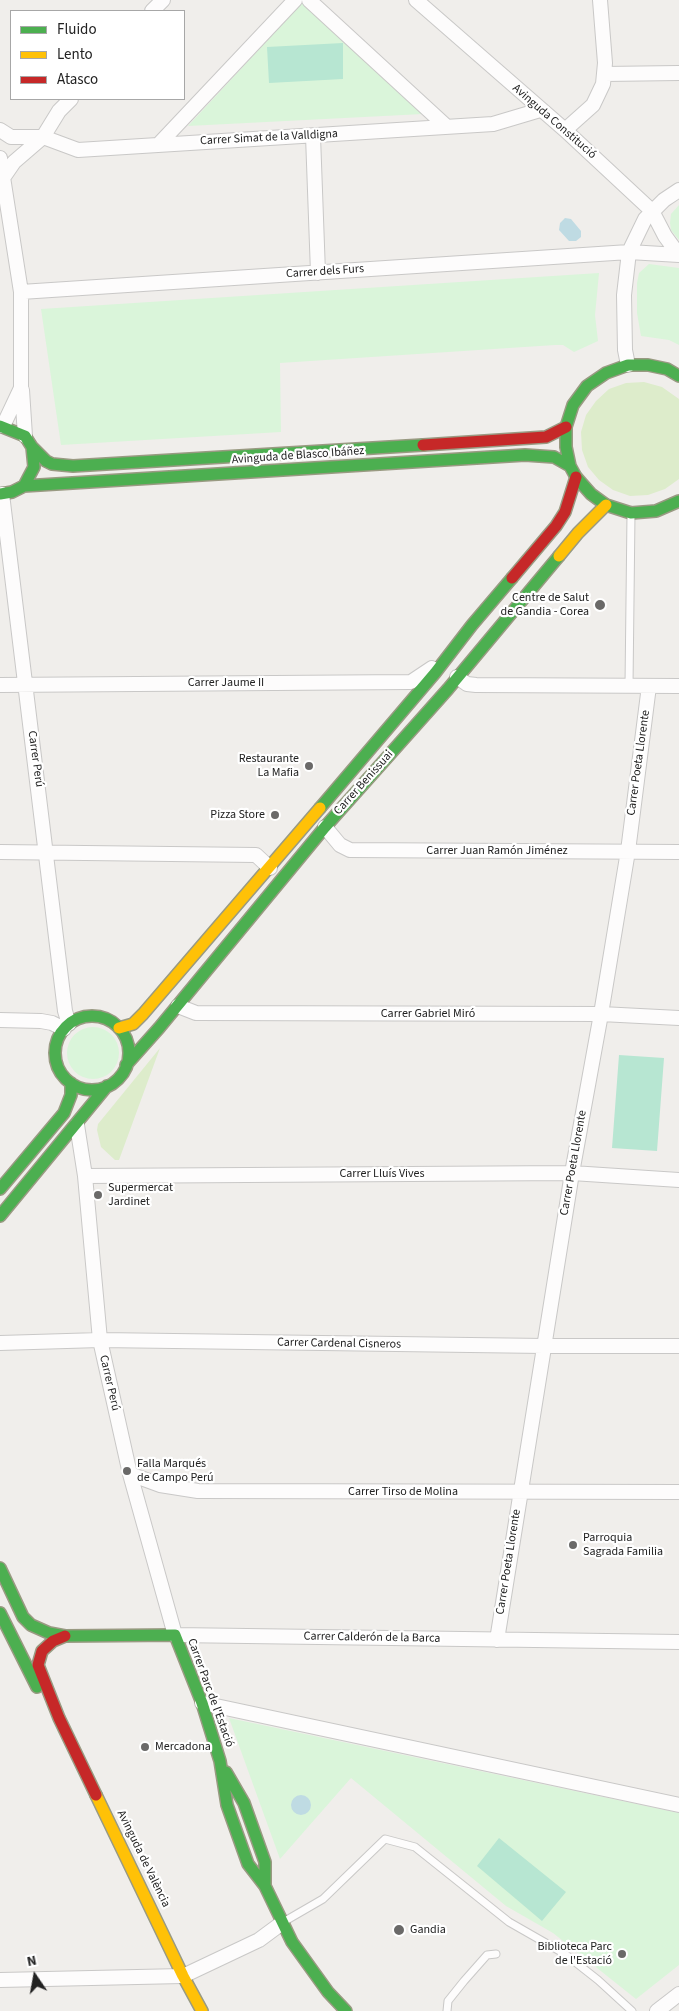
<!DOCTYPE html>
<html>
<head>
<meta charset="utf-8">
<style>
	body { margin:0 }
	#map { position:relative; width:679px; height:2011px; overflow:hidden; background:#f0eeeb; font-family:"Source Sans 3",sans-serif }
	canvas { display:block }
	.legend { position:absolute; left:10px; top:10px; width:175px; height:90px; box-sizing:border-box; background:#fff; border:1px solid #a7a7a7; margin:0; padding:6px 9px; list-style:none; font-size:15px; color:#222 }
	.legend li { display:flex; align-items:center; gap:10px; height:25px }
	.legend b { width:25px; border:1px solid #a7a7a7 }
	.north { position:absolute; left:10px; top:1951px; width:50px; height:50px; -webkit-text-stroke:4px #fff; paint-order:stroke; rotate:348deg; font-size:14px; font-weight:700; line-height:20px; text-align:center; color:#222 }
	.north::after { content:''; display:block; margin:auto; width:18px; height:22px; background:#222; clip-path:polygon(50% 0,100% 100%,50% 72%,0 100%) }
</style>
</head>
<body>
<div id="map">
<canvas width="679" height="2011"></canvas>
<ul class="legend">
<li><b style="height:6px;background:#4caf50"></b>Fluido</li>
<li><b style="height:6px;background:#ffc107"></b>Lento</li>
<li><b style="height:6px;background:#c62828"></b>Atasco</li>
</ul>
<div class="north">N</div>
</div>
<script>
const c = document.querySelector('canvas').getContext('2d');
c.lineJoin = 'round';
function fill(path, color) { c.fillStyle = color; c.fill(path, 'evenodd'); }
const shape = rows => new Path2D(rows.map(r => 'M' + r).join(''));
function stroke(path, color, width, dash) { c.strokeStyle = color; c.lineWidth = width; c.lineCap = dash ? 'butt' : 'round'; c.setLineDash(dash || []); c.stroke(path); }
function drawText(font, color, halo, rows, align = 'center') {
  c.font = font + ' "Source Sans 3",sans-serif'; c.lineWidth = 4.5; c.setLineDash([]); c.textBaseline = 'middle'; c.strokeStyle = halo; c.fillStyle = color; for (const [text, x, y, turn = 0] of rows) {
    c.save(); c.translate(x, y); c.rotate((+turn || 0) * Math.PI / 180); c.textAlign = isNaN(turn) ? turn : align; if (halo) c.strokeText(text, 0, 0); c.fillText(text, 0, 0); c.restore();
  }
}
const grass = shape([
	[644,382,662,387,679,399,679,479,665,489,648,495,630,496,613,490,599,480,588,467,582,450,581,432,586,415,596,401,609,389,626,383],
	[160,1048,119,1160,115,1160,101,1147,97,1130,98,1124]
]);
const park = shape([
	[302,3,423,114,188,126],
	[679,205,679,240,671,230,670,223,671,214],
	[649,264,679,268,679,345,669,340,641,336,637,313,637,283,639,273],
	[599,273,595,315,598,341,574,352,563,345,555,345,280,363,281,432,61,445,41,309],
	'67 1053a26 26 0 1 1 52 0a26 26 0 1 1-52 0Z',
	[229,1718,679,1813,679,1965,636,1999,553,1933,506,1906,351,1778,280,1859]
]);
const pitch = shape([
	[343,43,343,79,269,83,267,47],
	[619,1055,664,1058,657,1151,612,1148],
	[499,1838,566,1892,542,1921,477,1866]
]);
const water = shape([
	[565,218,571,219,581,231,581,237,576,241,569,241,559,230,560,223],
	'291 1805a10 10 0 1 1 20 0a10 10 0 1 1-20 0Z'
]);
const lane = shape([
	[629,685,631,514],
	[285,1921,323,1899,385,1839,415,1847,509,1922,565,1954,598,1980,632,2011],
	[447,2011,448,2001,464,1981,487,1955,496,1954]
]);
const street = shape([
	[309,0,447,127],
	[416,0,565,130,652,211,665,236,679,255],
	[152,11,163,0],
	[604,74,679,73],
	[0,130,11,137,43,137,78,150,493,124,540,110],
	[565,130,593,105,603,84,605,63,600,0],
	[313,136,318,273],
	[159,144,295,0],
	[0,158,21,292,21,388,3,426],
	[3,178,14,162,43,137,59,111,71,99],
	[21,292,629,252,679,255],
	[628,365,625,350,624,295,629,252,645,219,664,200,679,190],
	[22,390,25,436],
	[2,494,65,1011,69,1024],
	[457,677,467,684,476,685,679,686],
	[0,685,411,682,432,668],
	[325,827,340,845,350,850,679,852],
	[0,852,256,855,270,868],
	[178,1006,196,1013,601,1014,679,1018],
	[0,1020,41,1021,52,1023,64,1029],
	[77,1125,85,1176,100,1340,130,1474,175,1635,679,1642],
	[85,1176,572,1173,679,1180],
	[0,1343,100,1340,544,1346,679,1346],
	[130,1474,160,1485,198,1491,679,1492],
	[497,1640,572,1173,601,1014,628,851,649,686],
	[202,1703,679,1805],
	[0,1980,183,1976,259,1940,282,1923],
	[657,2011,679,1994]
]);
const fast = shape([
	[679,376,667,369,648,365,628,365,606,373,587,386,573,405,566,427,566,447,570,466,576,477,591,494,606,505,631,513,656,511,679,501],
	[0,426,25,436,32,447,34,467,24,486,12,492,0,494],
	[32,447,46,461,52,464,73,466,423,445],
	[24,486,525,455,554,457,570,466],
	[320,808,435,673,472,625,512,578],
	'55 1053a37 37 0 1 1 74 0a37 37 0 1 1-74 0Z',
	[126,1065,159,1028,325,827,448,689,559,556],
	[0,1189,64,1113,71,1095,71,1083],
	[0,1216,107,1086],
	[0,1568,23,1617,31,1625,49,1633,65,1636,175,1635,202,1703,220,1761,227,1805,248,1864,265,1886,292,1942,328,1992,346,2011],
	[0,1613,37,1687],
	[226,1772,244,1803,265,1862,265,1886]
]);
const slow = shape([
	[559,556,578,533,606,505],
	[119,1028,133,1024,143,1014,320,808],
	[96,1795,183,1976,202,2011]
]);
const jam = shape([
	[423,445,546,437,566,427],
	[512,578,556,526,565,512,576,477],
	[65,1636,53,1641,42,1651,38,1665,59,1718,96,1795]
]);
const markers = [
	[600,605,6,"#6a6968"],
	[309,766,5,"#6a6968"],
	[275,815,5,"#6a6968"],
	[98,1195,5,"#6a6968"],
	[127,1471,5,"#6a6968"],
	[573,1545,5,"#6a6968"],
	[145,1747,5,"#6a6968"],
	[399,1930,6,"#6a6968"],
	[622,1954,5,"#6a6968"]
];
const streetNames = [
	["Avinguda Constitució",554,122,41],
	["Carrer Simat de la Valldigna",269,138,-3],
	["Carrer dels Furs",325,272,-4],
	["Avinguda de Blasco Ibáñez",298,456,-4],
	["Carrer Jaume II",226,683],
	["Carrer Perú",35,759,82],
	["Carrer Poeta Llorente",639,763,-82],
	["Carrer Benissuai",364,783,-48],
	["Carrer Juan Ramón Jiménez",497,851],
	["Carrer Gabriel Miró",428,1014],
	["Carrer Poeta Llorente",574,1163,-80],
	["Carrer Lluís Vives",382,1174],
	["Carrer Cardenal Cisneros",339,1344,1],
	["Carrer Perú",109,1383,77],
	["Carrer Tirso de Molina",403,1492],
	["Carrer Poeta Llorente",509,1562,-81],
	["Carrer Calderón de la Barca",372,1638,1],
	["Carrer Parc de l'Estació",210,1693,70],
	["Avinguda de València",143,1859,64]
];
const poiNames = [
	["Centre de Salut",589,598,"right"],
	["de Gandia - Corea",589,612,"right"],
	["Restaurante",299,759,"right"],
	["La Mafia",299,773,"right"],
	["Pizza Store",265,815,"right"],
	["Supermercat",108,1188],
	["Jardinet",108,1202],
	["Falla Marqués",137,1464],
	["de Campo Perú",137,1478],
	["Parroquia",583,1538],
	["Sagrada Familia",583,1552],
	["Mercadona",155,1747],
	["Gandia",410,1930],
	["Biblioteca Parc",612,1947,"right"],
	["de l'Estació",612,1961,"right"]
];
fill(grass, '#ddeccb');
fill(park, '#daf5da');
fill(pitch, '#b7e6d2');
fill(water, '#bfdbe3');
stroke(lane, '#c9c8c7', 9);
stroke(street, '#c9c8c7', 16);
stroke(fast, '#999a82', 14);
stroke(slow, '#999a82', 14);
stroke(jam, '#999a82', 14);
stroke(lane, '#fdfcfc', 7);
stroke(street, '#fdfcfc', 14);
stroke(fast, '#4caf50', 11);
stroke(slow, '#ffc107', 11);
stroke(jam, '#c62828', 11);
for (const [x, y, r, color] of markers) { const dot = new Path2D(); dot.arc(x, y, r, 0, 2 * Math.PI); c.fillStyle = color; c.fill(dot); stroke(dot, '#fff', 2); }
drawText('12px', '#222', '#fff', streetNames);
drawText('12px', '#222', '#fff', poiNames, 'left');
</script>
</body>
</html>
